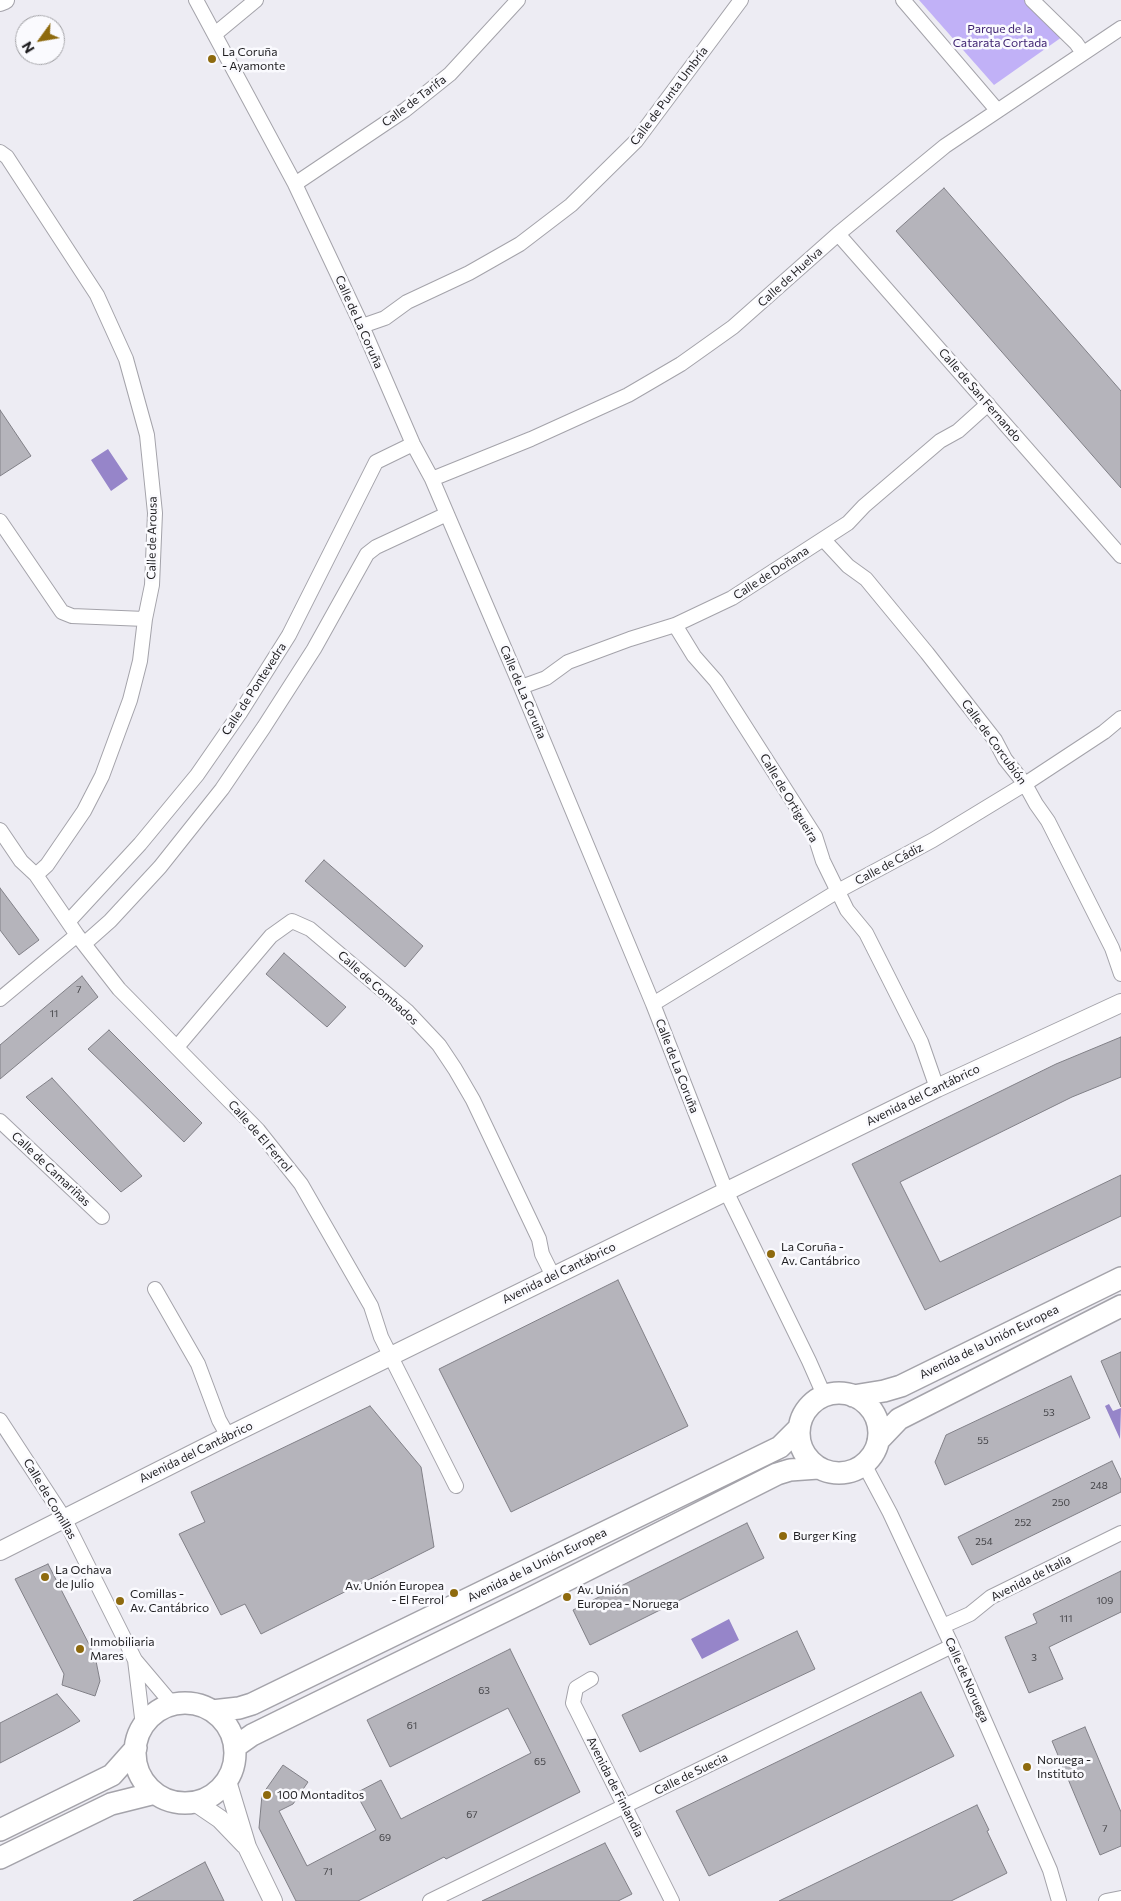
<!DOCTYPE html>
<html>
<head>
<meta charset="utf-8">
<style>
	body { margin:0 }
	#map { position:relative; width:1121px; height:1901px; overflow:hidden; background:#edecf3; font-family:Commissioner,sans-serif }
	canvas { display:block }
	.north { position:absolute; left:15px; top:15px; width:50px; height:50px; box-sizing:border-box; background:#fafafe; border:1px solid #a2a2a6; border-radius:50%; rotate:238deg; font-size:14px; font-weight:700; line-height:20px; text-align:center; color:#1f1e21 }
	.north::after { content:''; display:block; margin:auto; width:18px; height:22px; background:#8e6a0e; clip-path:polygon(50% 0,100% 100%,50% 72%,0 100%) }
</style>
</head>
<body>
<div id="map">
<canvas width="1121" height="1901"></canvas>
<div class="north">N</div>
</div>
<script>
const c = document.querySelector('canvas').getContext('2d');
c.lineJoin = 'round';
function fill(path, color) { c.fillStyle = color; c.fill(path, 'evenodd'); }
const shape = rows => new Path2D(rows.map(r => 'M' + r).join(''));
function stroke(path, color, width, dash) { c.strokeStyle = color; c.lineWidth = width; c.lineCap = dash ? 'butt' : 'round'; c.setLineDash(dash || []); c.stroke(path); }
function drawText(font, color, halo, rows, align = 'center') {
  c.font = font + ' Commissioner,sans-serif'; c.lineWidth = 5; c.setLineDash([]); c.textBaseline = 'middle'; c.strokeStyle = halo; c.fillStyle = color; for (const [text, x, y, turn = 0] of rows) {
    c.save(); c.translate(x, y); c.rotate((+turn || 0) * Math.PI / 180); c.textAlign = isNaN(turn) ? turn : align; if (halo) c.strokeText(text, 0, 0); c.fillText(text, 0, 0); c.restore();
  }
}
const green = shape([
	[919,0,1025,0,1062,37,994,85]
]);
const water = shape([
	[108,449,128,479,111,491,91,460],
	[1109,1404,1113,1411,1121,1408,1120,1439,1105,1406],
	[729,1619,739,1640,702,1659,691,1639]
]);
const building = shape([
	[944,188,1121,391,1121,488,896,231,944,188],
	[0,410,31,456,0,476,0,410],
	[324,860,423,946,405,967,305,881,324,860],
	[0,888,39,940,19,955,0,930,0,888],
	[284,953,346,1007,327,1027,266,974,284,953],
	[82,976,98,997,0,1079,0,1045,82,976],
	[109,1030,202,1123,184,1142,88,1049,109,1030],
	[1121,1037,1121,1077,1072,1097,900,1182,940,1262,1121,1175,1121,1216,925,1310,852,1164,1056,1064,1121,1037],
	[52,1078,142,1176,121,1192,26,1097,52,1078],
	[618,1280,688,1426,511,1512,439,1369,618,1280],
	[1121,1352,1121,1407,1101,1361,1121,1352],
	[1071,1376,1090,1418,945,1485,935,1462,946,1435,1071,1376],
	[370,1406,421,1467,434,1547,261,1634,245,1604,221,1615,179,1534,205,1522,191,1492,370,1406],
	[1112,1461,1121,1480,1121,1492,972,1565,958,1537,1112,1461],
	[747,1523,764,1558,590,1645,573,1610,747,1523],
	[48,1564,95,1656,100,1681,95,1696,62,1685,64,1674,15,1579,48,1564],
	[1121,1571,1121,1612,1049,1647,1063,1679,1029,1693,1005,1637,1037,1623,1033,1614,1121,1571],
	[797,1631,815,1669,640,1752,622,1715,797,1631],
	[510,1649,580,1792,446,1859,444,1857,358,1901,296,1901,259,1828,262,1795,283,1765,308,1782,293,1804,279,1811,307,1866,376,1830,356,1793,381,1780,401,1819,531,1753,508,1708,390,1767,367,1720,510,1649],
	[921,1692,954,1756,709,1876,676,1811,921,1692],
	[57,1694,80,1721,64,1730,0,1763,0,1723,57,1694],
	[1085,1727,1121,1812,1121,1846,1100,1855,1052,1741,1085,1727],
	[977,1805,989,1830,987,1831,1007,1873,951,1901,779,1901,977,1805],
	[605,1843,632,1894,618,1901,482,1901,605,1843],
	[205,1862,224,1901,133,1901,205,1862]
]);
const minor = shape([
	[196,0,295,184,362,326,413,444,432,479,521,687,653,1004,726,1191,809,1361,824,1395],
	[903,0,997,110],
	[1032,0,1076,43,1083,53],
	[215,34,256,0],
	[0,152,7,157,97,295,126,359,147,435,155,513,152,585,145,619,140,661,130,700,102,776,84,811,47,865,36,875],
	[295,184,405,110,450,74,518,0],
	[838,234,1121,556],
	[362,326,385,318,407,302,469,273,520,244,571,205,636,141,741,0],
	[432,479,531,439,628,395,681,364,733,327,838,234,945,146,1121,28],
	[0,521,62,612,72,616,145,619],
	[823,539,848,566,866,579,927,653,995,740,1005,759,1025,784,1036,804,1048,821,1112,948,1121,974],
	[675,625,694,656,716,681,815,836,823,861,847,910,866,933,921,1042,937,1088],
	[521,687,546,678,568,662,630,639,675,625,732,598,848,523,864,506,940,441,958,431,988,404],
	[0,830,21,861,36,875,77,935,119,989,258,1130,301,1184,371,1306,381,1337,456,1486],
	[68,922,140,844,197,775,240,713,289,635,376,462,413,444],
	[84,944,110,921,160,867,222,789,264,727,314,649,367,554,376,547,447,514],
	[0,999,77,935],
	[653,1004,838,891,933,840,1025,784,1104,732,1121,718],
	[177,1047,271,936,292,921,310,929,407,1011,439,1045,455,1069,473,1100,539,1239,542,1254,553,1276],
	[0,1121,102,1217],
	[155,1289,198,1364,219,1420,228,1436],
	[0,1420,64,1518,135,1660,173,1705],
	[864,1464,890,1513,952,1646,1050,1870,1059,1901],
	[943,1626,970,1614,991,1597,1121,1533],
	[135,1660,143,1726],
	[591,1679,576,1688,573,1703,672,1901],
	[430,1901,952,1646],
	[1106,1901,1121,1898]
]);
const tertiary = shape([
	[0,2,5,0],
	[0,1551,228,1436,937,1088,1121,1003],
	[227,1781,247,1847,273,1901],
	[195,1802,220,1819,245,1845]
]);
const primary = shape([
	'799 1433a40 40 0 1 1 80 0a40 40 0 1 1-80 0Z',
	[853,1396,884,1391,901,1386,1121,1278],
	[878,1441,899,1419,1121,1306],
	'135 1753a50 50 0 1 1 100 0a50 50 0 1 1-100 0Z',
	[212,1711,239,1708,252,1704,780,1447,799,1428],
	[235,1747,252,1735,531,1598,777,1474,790,1470,818,1468],
	[0,1830,112,1775,136,1748],
	[0,1858,111,1804,155,1793]
]);
const markers = [
	[212,59,5,"#8e6a0e"],
	[771,1254,5,"#8e6a0e"],
	[783,1536,5,"#8e6a0e"],
	[45,1577,5,"#8e6a0e"],
	[454,1593,5,"#8e6a0e"],
	[567,1597,5,"#8e6a0e"],
	[120,1601,5,"#8e6a0e"],
	[80,1649,5,"#8e6a0e"],
	[1027,1767,5,"#8e6a0e"],
	[267,1795,5,"#8e6a0e"]
];
const numberNames = [
	["7",79,990],
	["11",54,1014],
	["53",1049,1413],
	["55",983,1441],
	["248",1099,1486],
	["250",1061,1503],
	["252",1023,1523],
	["254",984,1542],
	["109",1105,1601],
	["111",1066,1619],
	["3",1034,1658],
	["63",484,1691],
	["61",412,1726],
	["65",540,1762],
	["67",472,1815],
	["7",1105,1829],
	["69",385,1838],
	["71",328,1872]
];
const parkNames = [
	["Parque de la",1000,29],
	["Catarata Cortada",1000,43]
];
const poiNames = [
	["La Coruña",222,52],
	["- Ayamonte",222,66],
	["La Coruña -",781,1247],
	["Av. Cantábrico",781,1261],
	["Burger King",793,1536],
	["La Ochava",55,1570],
	["de Julio",55,1584],
	["Av. Unión Europea",444,1586,"right"],
	["- El Ferrol",444,1600,"right"],
	["Av. Unión",577,1590],
	["Europea - Noruega",577,1604],
	["Comillas -",130,1594],
	["Av. Cantábrico",130,1608],
	["Inmobiliaria",90,1642],
	["Mares",90,1656],
	["Noruega -",1037,1760],
	["Instituto",1037,1774],
	["100 Montaditos",277,1795]
];
const streetNames = [
	["Calle de Punta Umbría",669,96,-53],
	["Calle de Tarifa",414,101,-37],
	["Calle de Huelva",790,277,-42],
	["Calle de La Coruña",359,322,66],
	["Calle de San Fernando",980,395,49],
	["Calle de Arousa",152,538,-89],
	["Calle de Doñana",771,573,-33],
	["Calle de Pontevedra",254,689,-57],
	["Calle de La Coruña",523,692,67],
	["Calle de Corcubión",994,742,54],
	["Calle de Ortigueira",789,798,59],
	["Calle de Cádiz",889,864,-28],
	["Calle de Combados",378,988,42],
	["Calle de La Coruña",677,1066,69],
	["Avenida del Cantábrico",923,1095,-26],
	["Calle de El Ferrol",260,1136,49],
	["Calle de Camariñas",51,1169,43],
	["Avenida del Cantábrico",559,1273,-26],
	["Avenida de la Unión Europea",989,1342,-26],
	["Avenida del Cantábrico",196,1452,-26],
	["Calle de Comillas",50,1499,59],
	["Avenida de la Unión Europea",537,1565,-26],
	["Avenida de Italia",1031,1578,-27],
	["Calle de Noruega",967,1680,66],
	["Calle de Suecia",691,1774,-26],
	["Avenida de Finlandia",615,1787,63]
];
fill(green, '#c1b1f7');
fill(water, '#9685c9');
fill(building, '#b5b4bb');
stroke(building, '#818087', 1);
stroke(minor, '#a4a3aa', 16);
stroke(tertiary, '#a4a3aa', 20);
stroke(primary, '#a4a3aa', 24);
stroke(minor, '#fff', 14);
stroke(tertiary, '#fff', 18);
stroke(primary, '#fff', 21);
for (const [x, y, r, color] of markers) { const dot = new Path2D(); dot.arc(x, y, r, 0, 2 * Math.PI); c.fillStyle = color; c.fill(dot); stroke(dot, '#fafafe', 2); }
drawText('10px', '#444448', null, numberNames);
drawText('12px', '#3b1e6e', '#fafafe', parkNames);
drawText('12px', '#1f1e21', '#fafafe', poiNames, 'left');
drawText('12px', '#1f1e21', '#fafafe', streetNames);
</script>
</body>
</html>
